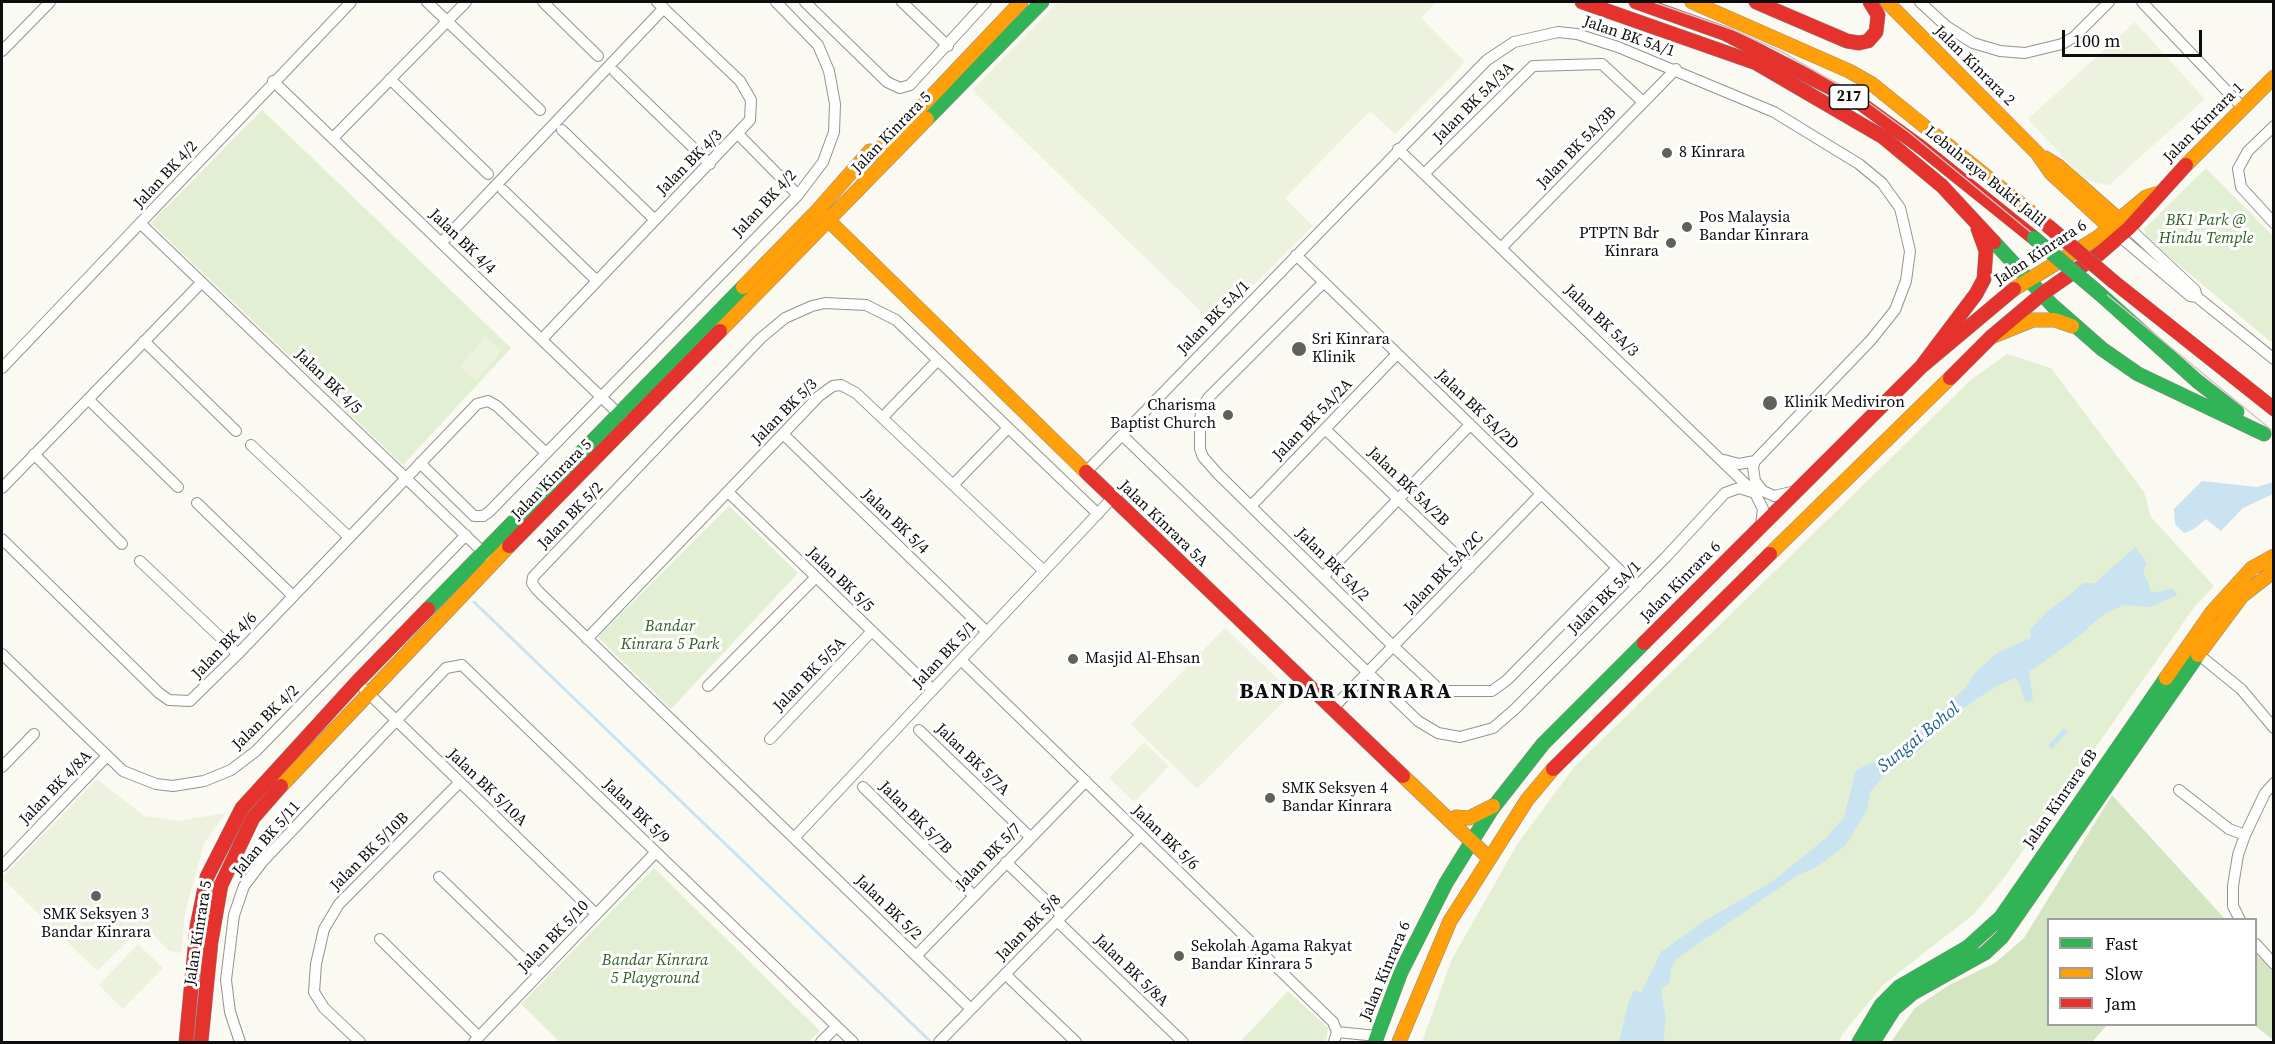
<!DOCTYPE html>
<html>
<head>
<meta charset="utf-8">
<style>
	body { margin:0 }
	#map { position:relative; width:2275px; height:1044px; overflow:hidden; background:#faf9f2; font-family:"Source Serif 4",serif }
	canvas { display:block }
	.frame { position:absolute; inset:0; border:3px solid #0d0d0d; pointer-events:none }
	.legend { position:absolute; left:2047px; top:918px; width:210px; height:108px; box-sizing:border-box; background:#fff; border:2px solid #9e9e9e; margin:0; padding:8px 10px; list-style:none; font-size:18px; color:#0d0d0d }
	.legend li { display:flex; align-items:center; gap:12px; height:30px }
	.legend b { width:30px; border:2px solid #9e9e9e }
	.scale { position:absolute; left:2062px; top:30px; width:140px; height:27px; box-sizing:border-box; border:3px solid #0d0d0d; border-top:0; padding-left:8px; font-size:18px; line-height:21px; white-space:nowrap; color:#0d0d0d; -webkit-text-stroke:4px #fff; paint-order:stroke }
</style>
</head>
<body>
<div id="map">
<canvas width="2275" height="1044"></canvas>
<div class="frame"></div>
<ul class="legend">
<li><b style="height:8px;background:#30b455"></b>Fast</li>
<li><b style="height:8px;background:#ff9f0a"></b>Slow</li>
<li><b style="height:8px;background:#e5322d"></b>Jam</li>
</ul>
<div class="scale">100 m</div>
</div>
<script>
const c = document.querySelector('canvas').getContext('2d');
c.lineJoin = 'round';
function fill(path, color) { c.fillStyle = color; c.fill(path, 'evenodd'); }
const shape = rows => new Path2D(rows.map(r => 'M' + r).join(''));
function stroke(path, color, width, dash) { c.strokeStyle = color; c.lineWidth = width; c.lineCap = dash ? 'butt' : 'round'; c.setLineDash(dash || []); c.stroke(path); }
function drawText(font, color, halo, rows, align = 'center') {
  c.font = font + ' "Source Serif 4",serif'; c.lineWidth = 6; c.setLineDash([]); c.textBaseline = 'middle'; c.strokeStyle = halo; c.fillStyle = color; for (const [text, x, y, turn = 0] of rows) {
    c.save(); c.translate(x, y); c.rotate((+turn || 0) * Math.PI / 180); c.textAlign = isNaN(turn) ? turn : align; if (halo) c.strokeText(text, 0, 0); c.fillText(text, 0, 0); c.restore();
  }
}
const green = shape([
	[262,110,511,348,403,465,151,223],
	[2206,168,2273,236,2273,339,2271,342,2147,238,2144,229],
	[2007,354,2051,368,2144,492,2151,517,2214,586,2195,606,2003,879,1974,914,1884,984,1843,1033,1839,1042,1422,1042,1452,959,1518,843,1575,766,1972,379],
	[729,506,798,573,671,709,598,637],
	[654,868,820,1031,808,1042,560,1042,521,1004],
	[1288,991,1328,1028,1326,1042,1240,1042]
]);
const forest = shape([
	[2112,795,2225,919,2048,920,2048,1024,2107,1025,2092,1042,1891,1042,1915,1008,1949,985,1995,963,2024,938],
	[2256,953,2273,972,2273,1040,2254,1025]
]);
const pitch = shape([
	[1058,2,1436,2,1421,18,1465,62,1395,134,1370,111,1285,198,1313,226,1214,324,972,90],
	[2135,22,2205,99,2109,185,2085,181,2028,119],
	[485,336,502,350,476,381,460,367],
	[1225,628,1292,693,1197,789,1131,724],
	[1144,742,1169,766,1134,802,1109,778],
	[97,779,144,816,178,821,226,813,204,843,185,913,181,953,169,951,144,925,97,971,2,878],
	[138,944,163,968,123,1009,99,985]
]);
const water = shape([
	[2202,481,2257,487,2273,482,2273,494,2243,508,2221,531,2206,519,2194,529,2184,533,2175,524,2174,509],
	[2135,547,2147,563,2143,571,2152,593,2172,588,2177,595,2151,607,2124,605,2104,614,2073,641,2029,672,2033,700,2026,703,2018,681,2014,678,1993,688,1961,710,1919,750,1884,776,1870,792,1867,810,1846,845,1817,867,1798,875,1676,959,1671,968,1670,982,1661,989,1666,1020,1663,1042,1619,1042,1628,1004,1634,990,1641,993,1661,952,1701,923,1773,881,1826,838,1844,817,1856,770,1887,756,1907,743,1965,688,1975,673,1997,653,2031,638,2030,630,2046,613,2084,583,2095,583],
	[2064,728,2068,731,2052,749,2048,746]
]);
const stream = shape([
	[474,602,931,1042]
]);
const street = shape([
	[427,2,540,110],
	[543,2,598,56],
	[805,2,887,82,900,88,910,85,986,2],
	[902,2,948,46],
	[1920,2,1946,26,1973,43,2000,51,2025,53,2062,44,2074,37,2109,2],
	[2142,2,2243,108],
	[2,51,50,2],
	[615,72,710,164],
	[390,79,488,174],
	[273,81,623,418],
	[2274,126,2248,151,2238,169,2241,187,2274,223],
	[562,130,655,220],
	[739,135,798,195],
	[333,138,466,2],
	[1398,149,1755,493,1763,509,1761,525],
	[1424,174,1533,66,1602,64,1643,102],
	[503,190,597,281],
	[141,224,487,556],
	[2129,228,2195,290,2197,297],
	[2119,236,2190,296,2197,297,2274,359],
	[442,242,664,8],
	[1501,248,1676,69],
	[1296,255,1637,587],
	[1324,282,1208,398,1202,408,1200,419,1200,449,1203,457,1218,474,1394,647,1441,691,1492,691,1507,680,1617,568],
	[542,339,750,120,751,100,740,81,657,2],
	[144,341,236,431],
	[2,368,351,2],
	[88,399,178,487],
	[883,417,937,361],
	[1325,429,1470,568],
	[783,434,987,632],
	[1122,435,1418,721,1438,733,1460,737,1493,728,1515,709,1666,557,1725,493,1739,488,1755,493],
	[251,445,349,537],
	[34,454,122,544],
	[1724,460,1739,464,1755,461],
	[420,463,474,516,483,516,489,512,798,195,823,162,834,132,835,104,829,71,818,45,776,2],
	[1086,472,1487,60,1514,42,1558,32,1577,34,1618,47,1774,112,1859,164,1882,183,1900,208,1910,251,1906,281,1895,310,1871,340,1755,461,1753,467,1755,481,1763,491,1774,496,1796,491],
	[953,485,1008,428],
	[2,488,201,283],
	[728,492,933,690],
	[197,503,293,596],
	[1251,506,1397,354],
	[2,539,159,693,169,700,190,701,238,654,477,404,488,401,497,406,546,453],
	[140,561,238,654],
	[1323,577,1470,425],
	[587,639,819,396,833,386,841,385,856,393,1044,571],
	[2193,650,2241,689,2274,728],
	[2,654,123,771,156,784,173,786,204,781,231,770,256,751,466,535],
	[961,660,1333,1022,1337,1032,1334,1042],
	[708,686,816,577],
	[364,689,596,914],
	[1333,708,1541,494],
	[919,730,1030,837],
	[770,739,872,631],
	[2,767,34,734],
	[863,787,973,895],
	[2179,790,2229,829,2245,835],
	[794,838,1118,492],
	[1006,862,1062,916],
	[2,866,106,757],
	[439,877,539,974],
	[2240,920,2233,906,2233,886,2238,855,2245,835,2265,793,2274,783],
	[1057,921,1183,1042],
	[380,939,479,1037],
	[2256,944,2274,964],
	[916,956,1086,781],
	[1005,974,1076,1042],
	[971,1009,537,590,532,583,533,577,761,338,785,318,812,306,825,303,866,305,896,320,1098,514],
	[1337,1032,1377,1036],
	[240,1042,230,1012,226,980,234,915,244,886,263,861,446,668,462,665,853,1042],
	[360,1042,324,1008,314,992,316,964,324,929,339,904,460,782],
	[474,1042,656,852],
	[821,1042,836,1027],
	[939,1042,1141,835]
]);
const fast = shape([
	[1025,19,1042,2],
	[927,119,1033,11],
	[1994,242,2052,305,2102,349,2138,374,2264,434],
	[2100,294,2197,381,2237,412],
	[428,609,743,287],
	[1375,1042,1401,972,1446,883,1492,809,1543,744,1644,643],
	[1859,1042,1881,1005,1899,987,1968,947,2001,917,2166,678],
	[1873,1042,1894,1009,1913,993,1985,953,2002,937,2198,655]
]);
const slow = shape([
	[1692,2,1849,71,1872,84,2048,226],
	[1887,2,2037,153,2051,173,2117,234],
	[2045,158,2058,166,2125,225],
	[864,161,892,138,1021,2],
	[2186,165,2274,77],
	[824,216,1086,472],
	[743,287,818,210,870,151],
	[2014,289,2097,238,2146,197,2155,194],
	[720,331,927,119],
	[1991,337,2033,320,2055,320,2072,326],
	[1770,554,1950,378],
	[2198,655,2242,596,2274,571],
	[2166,678,2212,612,2252,568,2274,556],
	[1403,776,1489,858],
	[281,786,509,546],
	[1456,817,1469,818,1493,806],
	[1399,1042,1450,921,1527,800,1553,769]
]);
const jam = shape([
	[1582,2,1756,63,1883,137,1942,186,1994,242],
	[1636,2,1726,34,1860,103,1922,148,2034,238],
	[1756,2,1847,41,1859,43,1868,41,1876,32,1878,15,1870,2],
	[2114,282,2274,409],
	[1921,367,1976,294,1984,279,1986,251,1978,229],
	[1950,378,1991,337,2042,294,2099,254,2129,228,2186,165],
	[1086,472,1403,776],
	[509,546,720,331],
	[1644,643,1921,367,2014,289],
	[1553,769,1770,554],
	[186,1042,197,926,207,877,242,808,357,682,428,609],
	[201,1042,211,942,221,885,253,818,281,786]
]);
const tram = shape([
	[1653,2,1734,30,1782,52,1865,100,1910,133,2274,432]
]);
const fastBridge = shape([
	[2034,238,2100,294]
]);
const jamBridge = shape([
	[2048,226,2114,282]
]);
const markers = [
	[1667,153,6,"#60605d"],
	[1687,227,6,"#60605d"],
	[1671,243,6,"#60605d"],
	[1299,349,8,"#60605d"],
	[1770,403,8,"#60605d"],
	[1228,415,6,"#60605d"],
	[1073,659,6,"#60605d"],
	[1270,798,6,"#60605d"],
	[96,896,6,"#60605d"],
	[1179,956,6,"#60605d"]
];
const shields = [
	[1849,97,39]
];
const shieldNames = [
	["217",1849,97]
];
const streetNames = [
	["Jalan BK 5A/1",1629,37,19],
	["Jalan Kinrara 2",1974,66,45],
	["Jalan BK 5A/3A",1474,103,-45],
	["Jalan Kinrara 1",2204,123,-45],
	["Jalan Kinrara 5",892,133,-46],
	["Jalan BK 5A/3B",1577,148,-46],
	["Jalan BK 4/3",690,163,-45],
	["Jalan BK 4/2",166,175,-47],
	["Lebuhraya Bukit Jalil",1985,177,39],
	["Jalan BK 4/2",765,204,-47],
	["Jalan BK 4/4",462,242,44],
	["Jalan Kinrara 6",2041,253,-33],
	["Jalan BK 5A/1",1214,318,-46],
	["Jalan BK 5A/3",1601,321,44],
	["Jalan BK 4/5",328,382,44],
	["Jalan BK 5A/2D",1477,410,44],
	["Jalan BK 5/3",785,412,-45],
	["Jalan BK 5A/2A",1313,420,-46],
	["Jalan Kinrara 5",552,480,-45],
	["Jalan BK 5A/2B",1408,487,44],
	["Jalan BK 5/2",571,516,-46],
	["Jalan BK 5/4",895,522,44],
	["Jalan Kinrara 5A",1163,524,44],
	["Jalan BK 5A/2",1332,565,45],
	["Jalan BK 5A/2C",1444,573,-46],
	["Jalan BK 5/5",840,580,44],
	["Jalan Kinrara 6",1681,582,-45],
	["Jalan BK 5A/1",1605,598,-45],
	["Jalan BK 4/6",225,646,-46],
	["Jalan BK 5/1",945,655,-47],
	["Jalan BK 5/5A",810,675,-46],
	["Jalan BK 4/2",266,718,-44],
	["Jalan BK 5/7A",972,760,44],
	["Jalan BK 4/8A",56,788,-46],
	["Jalan BK 5/10A",487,788,44],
	["Jalan Kinrara 6B",2061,799,-55],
	["Jalan BK 5/9",636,812,44],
	["Jalan BK 5/7B",915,818,45],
	["Jalan BK 5/6",1165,838,44],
	["Jalan BK 5/11",267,839,-49],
	["Jalan BK 5/10B",370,852,-45],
	["Jalan BK 5/7",989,857,-46],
	["Jalan BK 5/2",888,908,44],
	["Jalan BK 5/8",1029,928,-46],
	["Jalan Kinrara 5",199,933,-81],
	["Jalan BK 5/10",554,937,-46],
	["Jalan BK 5/8A",1131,971,44],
	["Jalan Kinrara 6",1386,971,-67]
];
const poiNames = [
	["8 Kinrara",1679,153],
	["Pos Malaysia",1699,218],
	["Bandar Kinrara",1699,236],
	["PTPTN Bdr",1659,234,"right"],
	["Kinrara",1659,252,"right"],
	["Sri Kinrara",1312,340],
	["Klinik",1312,358],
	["Klinik Mediviron",1784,403],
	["Charisma",1216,406,"right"],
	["Baptist Church",1216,424,"right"],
	["Masjid Al-Ehsan",1085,659],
	["SMK Seksyen 4",1282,789],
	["Bandar Kinrara",1282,807],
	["SMK Seksyen 3",96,915,"center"],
	["Bandar Kinrara",96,933,"center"],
	["Sekolah Agama Rakyat",1191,947],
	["Bandar Kinrara 5",1191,965]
];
const parkNames = [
	["BK1 Park @",2206,221],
	["Hindu Temple",2206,239],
	["Bandar",670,627],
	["Kinrara 5 Park",670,645],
	["Bandar Kinrara",655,961],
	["5 Playground",655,979]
];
const waterNames = [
	["Sungai Bohol",1919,738,-39]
];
const districtNames = [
	["BANDAR KINRARA",1346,692]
];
fill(green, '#e3efd3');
fill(forest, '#d4e5c2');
fill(pitch, '#ecf2dd');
fill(water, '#cae3f1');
stroke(stream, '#cae3f1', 3);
stroke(street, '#949390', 12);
stroke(fast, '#8a8a87', 15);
stroke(slow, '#8a8a87', 15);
stroke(jam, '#8a8a87', 15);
stroke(street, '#fefefd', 10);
stroke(fast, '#30b455', 14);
stroke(slow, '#ff9f0a', 14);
stroke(jam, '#e5322d', 14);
stroke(tram, '#d5c6c6', 1.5);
stroke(fastBridge, '#81817d', 15, []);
stroke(jamBridge, '#81817d', 15, []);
stroke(fastBridge, '#30b455', 14);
stroke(jamBridge, '#e5322d', 14);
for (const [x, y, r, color] of markers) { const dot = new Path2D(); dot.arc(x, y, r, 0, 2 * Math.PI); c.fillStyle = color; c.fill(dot); stroke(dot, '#fff', 2); }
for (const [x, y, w] of shields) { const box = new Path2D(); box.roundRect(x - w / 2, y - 12, w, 24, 4.5); c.fillStyle = '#fff'; c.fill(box); stroke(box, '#0d0d0d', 1.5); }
drawText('bold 15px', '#0d0d0d', null, shieldNames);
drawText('16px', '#0d0d0d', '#fff', streetNames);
drawText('16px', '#0d0d0d', '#fff', poiNames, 'left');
drawText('italic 16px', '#2e5f22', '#fff', parkNames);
drawText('italic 18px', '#1f6095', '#fff', waterNames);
c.letterSpacing = '1.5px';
drawText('bold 22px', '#0d0d0d', '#fff', districtNames);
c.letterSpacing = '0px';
</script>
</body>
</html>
